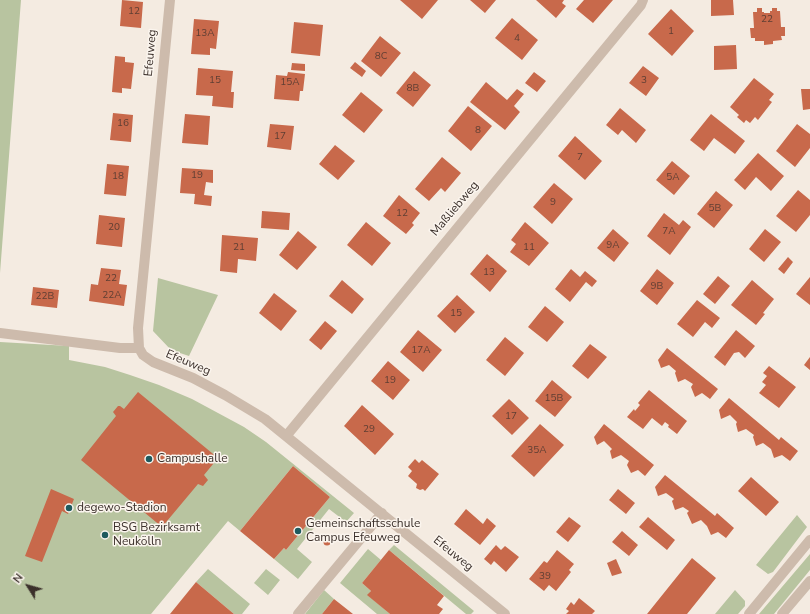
<!DOCTYPE html>
<html>
<head>
<meta charset="utf-8">
<style>
	body { margin:0 }
	#map { position:relative; width:810px; height:614px; overflow:hidden; background:#f4ebe1; font-family:"Nunito Sans",sans-serif }
	canvas { display:block }
	.north { position:absolute; left:8px; top:566px; width:40px; height:40px; -webkit-text-stroke:3px #fbf5ee; paint-order:stroke; rotate:307deg; font-size:11px; font-weight:700; line-height:16px; text-align:center; color:#3b302b }
	.north::after { content:''; display:block; margin:auto; width:14px; height:18px; background:#3b302b; clip-path:polygon(50% 0,100% 100%,50% 72%,0 100%) }
</style>
</head>
<body>
<div id="map">
<canvas width="810" height="614"></canvas>
<div class="north">N</div>
</div>
<script>
const c = document.querySelector('canvas').getContext('2d');
c.lineJoin = 'round';
function fill(path, color) { c.fillStyle = color; c.fill(path, 'evenodd'); }
const shape = rows => new Path2D(rows.map(r => 'M' + r).join(''));
function stroke(path, color, width, dash) { c.strokeStyle = color; c.lineWidth = width; c.lineCap = dash ? 'butt' : 'round'; c.setLineDash(dash || []); c.stroke(path); }
function drawText(font, color, halo, rows, align = 'center') {
  c.font = font + ' "Nunito Sans",sans-serif'; c.lineWidth = 3; c.setLineDash([]); c.textBaseline = 'middle'; c.strokeStyle = halo; c.fillStyle = color; for (const [text, x, y, turn = 0] of rows) {
    c.save(); c.translate(x, y); c.rotate((+turn || 0) * Math.PI / 180); c.textAlign = isNaN(turn) ? turn : align; if (halo) c.strokeText(text, 0, 0); c.fillText(text, 0, 0); c.restore();
  }
}
const green = shape([
	[0,0,21,0,0,273],
	[158,278,218,295,189,356,171,350,153,331],
	[0,342,69,346,69,360,105,367,130,375,159,385,192,399,244,427,266,442,354,513,346,522,329,509,297,549,312,562,298,579,274,559,284,548,286,550,330,497,293,466,240,531,228,521,151,614,0,614],
	[797,515,807,527,773,572,768,574,756,565],
	[394,545,474,611,471,614,466,614,389,550],
	[368,549,381,560,362,583,371,591,368,595,390,614,377,614,340,583],
	[810,554,810,570,774,614,759,614],
	[208,569,250,604,242,614,234,614,196,582],
	[266,569,280,580,268,595,254,583],
	[324,590,334,599,322,614,305,614],
	[735,590,745,601,745,606,738,614,715,614]
]);
const building = shape([
	[122,0,143,2,141,28,120,26],
	[400,0,438,0,422,19],
	[470,0,496,0,485,13],
	[536,0,564,0,562,3,566,6,556,18],
	[584,0,613,0,593,23,576,9],
	[711,0,733,0,734,15,711,16],
	[757,8,762,8,762,12,764,12,764,13,770,13,770,11,772,11,772,8,777,8,777,11,780,11,781,27,785,27,785,36,781,36,782,40,773,41,773,44,764,45,764,41,755,41,755,38,751,38,750,28,754,28,753,12,757,12],
	[671,9,694,31,672,56,648,34],
	[512,18,538,40,522,60,495,38],
	[194,19,219,21,216,49,210,48,210,55,191,54],
	[294,22,323,25,320,56,291,53],
	[380,36,401,53,381,77,361,61],
	[736,45,737,69,714,70,714,46],
	[115,56,125,57,125,62,134,63,131,89,122,88,122,93,112,92],
	[355,62,366,71,362,77,350,68],
	[292,63,305,64,305,71,291,70],
	[643,66,659,78,646,96,629,83],
	[198,68,233,71,231,92,234,92,233,108,212,106,213,96,196,95],
	[414,71,431,85,413,107,396,93],
	[288,72,305,74,303,91,300,91,299,101,274,99,276,75,287,76],
	[534,72,546,81,537,92,525,83],
	[754,78,774,94,769,100,772,102,758,120,755,117,750,123,746,120,744,123,737,117,739,115,730,107],
	[486,82,507,100,517,89,524,94,514,106,520,112,505,130,470,102],
	[801,89,810,89,810,109,803,110],
	[361,92,383,110,364,133,342,115],
	[468,106,492,126,471,151,448,131],
	[620,108,646,130,636,143,622,130,618,135,606,125],
	[113,113,133,115,131,142,110,140],
	[185,114,210,116,208,145,182,143],
	[711,114,745,141,735,154,714,138,704,151,690,140],
	[270,124,294,126,291,150,267,147],
	[797,124,810,134,810,148,795,167,776,151],
	[575,136,602,161,585,180,558,156],
	[335,145,355,161,338,180,319,164],
	[758,153,784,176,771,191,756,177,745,190,734,180],
	[442,157,461,173,445,192,441,188,429,201,415,189],
	[672,161,690,176,674,195,656,180],
	[107,164,129,166,126,196,104,194],
	[182,168,213,170,213,183,206,182,204,195,212,196,211,206,194,204,195,194,180,193],
	[554,183,573,199,552,224,533,207],
	[798,190,810,200,810,215,796,232,776,216],
	[716,191,733,205,714,228,697,214],
	[399,195,420,213,412,223,414,225,406,234,383,216],
	[262,211,290,213,289,230,261,228],
	[664,213,679,225,683,220,691,227,670,255,647,236],
	[99,215,125,218,122,247,96,244],
	[366,222,391,243,372,266,347,245],
	[525,222,549,243,529,266,510,252,516,244,511,240],
	[613,229,629,243,614,262,597,248],
	[765,229,781,242,764,262,749,249],
	[298,231,317,247,297,270,279,255],
	[222,235,258,238,256,261,238,259,237,273,220,271],
	[487,254,507,271,490,292,470,274],
	[788,257,793,262,784,274,778,269],
	[101,268,121,270,119,284,127,285,124,306,89,301,91,284,98,285],
	[571,269,580,277,585,271,597,281,592,287,586,282,570,302,555,289],
	[657,269,674,283,657,305,640,291],
	[718,276,730,286,715,304,703,294],
	[810,277,810,305,796,294],
	[342,280,364,299,352,314,329,296],
	[752,280,774,299,763,313,765,314,756,325,731,305],
	[33,287,59,290,57,308,31,305],
	[274,293,297,311,281,331,259,313],
	[457,295,475,312,455,333,437,316],
	[697,300,720,318,712,328,705,322,693,337,677,324],
	[545,306,564,322,547,342,528,327],
	[325,321,337,331,321,350,309,340],
	[418,330,442,350,423,372,400,352],
	[736,330,755,346,745,358,739,352,734,353,725,366,714,357],
	[505,337,524,353,505,376,486,360],
	[590,344,607,357,588,379,572,366],
	[667,348,718,389,710,399,702,393,695,397,691,387,693,384,685,379,678,382,675,373,676,371,669,365,661,368,658,360],
	[810,357,810,370,804,365],
	[388,361,410,380,393,400,371,381],
	[769,366,796,387,779,408,759,393,766,385,762,382,767,376,763,373],
	[552,380,572,397,555,417,535,401],
	[649,390,687,421,677,434,668,427,669,425,665,422,662,426,652,418,643,429,627,417,634,409,635,411,640,405,638,403],
	[138,392,218,458,204,475,208,480,203,486,198,484,162,527,81,460,116,416,113,412,118,406,120,406,124,409],
	[729,398,779,440,781,437,798,451,790,461,782,455,774,458,771,449,763,443,756,446,753,437,754,435,746,429,738,432,736,424,737,422,730,415,721,419,719,410],
	[509,399,529,418,512,435,492,416],
	[362,405,394,434,375,455,344,426],
	[540,424,564,445,534,477,511,456],
	[604,424,654,465,645,476,638,470,631,473,627,465,629,461,621,455,612,459,610,451,612,449,604,441,597,445,594,437],
	[415,459,419,463,422,460,439,474,425,491,423,489,420,490,416,488,417,484,408,476,412,471,408,467],
	[293,466,330,497,286,550,284,548,274,559,240,531],
	[665,475,715,516,717,513,734,528,726,538,718,532,711,535,707,526,701,520,692,524,687,513,689,511,683,507,675,510,672,501,674,499,666,493,658,496,655,487],
	[751,477,779,502,766,516,738,491],
	[51,489,74,499,68,514,62,511,42,562,25,556],
	[618,489,635,503,626,514,609,500],
	[466,509,483,524,487,518,496,526,480,545,454,524],
	[569,517,581,526,568,542,556,532],
	[648,517,675,540,667,550,639,527],
	[622,531,638,545,629,556,612,542],
	'323.5 542a3.5 3.5 0 1 1 7 0a3.5 3.5 0 1 1-7 0Z',
	[496,545,501,550,505,546,519,557,506,572,494,561,491,565,484,559],
	[389,550,444,596,437,605,443,609,439,614,390,614,367,595,371,591,362,583],
	[557,550,574,564,569,570,571,572,556,591,549,585,544,591,529,579,544,561,547,563],
	[692,558,716,578,687,614,647,614],
	[616,559,622,573,612,576,607,563],
	[196,582,234,614,170,614],
	[579,598,595,611,592,614,566,614,569,611,566,609,571,602,574,605],
	[334,599,353,614,322,614]
]);
const minor = shape([
	[170,0,138,328,139,348,143,355,153,362,193,378,225,395,265,419,505,614],
	[0,333,120,348,139,348],
	[287,435,641,5,643,0],
	[298,614,382,513],
	[749,614,810,540],
	[782,614,810,581]
]);
const markers = [
	[149,459,4,"#1f5a5e"],
	[69,508,4,"#1f5a5e"],
	[298,531,4,"#1f5a5e"],
	[105,535,4,"#1f5a5e"]
];
const numberNames = [
	["12",134,12],
	["22",767,20],
	["1",671,32],
	["13A",205,34],
	["4",517,39],
	["8C",381,57],
	["15",215,81],
	["3",644,81],
	["15A",290,83],
	["8B",413,89],
	["16",123,124],
	["8",478,131],
	["17",280,137],
	["7",580,158],
	["19",197,176],
	["18",118,177],
	["5A",673,178],
	["9",553,203],
	["5B",715,209],
	["12",402,214],
	["20",114,228],
	["7A",669,232],
	["9A",613,246],
	["21",239,248],
	["11",529,248],
	["13",489,273],
	["22",111,279],
	["9B",657,287],
	["22A",112,296],
	["22B",45,297],
	["15",456,314],
	["17A",421,351],
	["19",390,381],
	["15B",554,399],
	["17",511,417],
	["29",369,430],
	["35A",537,451],
	["39",545,577]
];
const streetNames = [
	["Efeuweg",151,53,-85],
	["Maßliebweg",455,209,-50],
	["Efeuweg",188,363,23],
	["Efeuweg",453,554,39]
];
const poiNames = [
	["Campushalle",157,459],
	["degewo-Stadion",77,508],
	["Gemeinschaftsschule",306,524],
	["Campus Efeuweg",306,538],
	["BSG Bezirksamt",113,528],
	["Neukölln",113,542]
];
fill(green, '#b8c4a0');
fill(building, '#c8694b');
stroke(minor, '#cdbbac', 10);
for (const [x, y, r, color] of markers) { const dot = new Path2D(); dot.arc(x, y, r, 0, 2 * Math.PI); c.fillStyle = color; c.fill(dot); stroke(dot, '#fbf5ee', 1.5); }
drawText('10px', '#5e3e33', null, numberNames);
drawText('12px', '#3b302b', '#fbf5ee', streetNames);
drawText('12px', '#3b302b', '#fbf5ee', poiNames, 'left');
</script>
</body>
</html>
